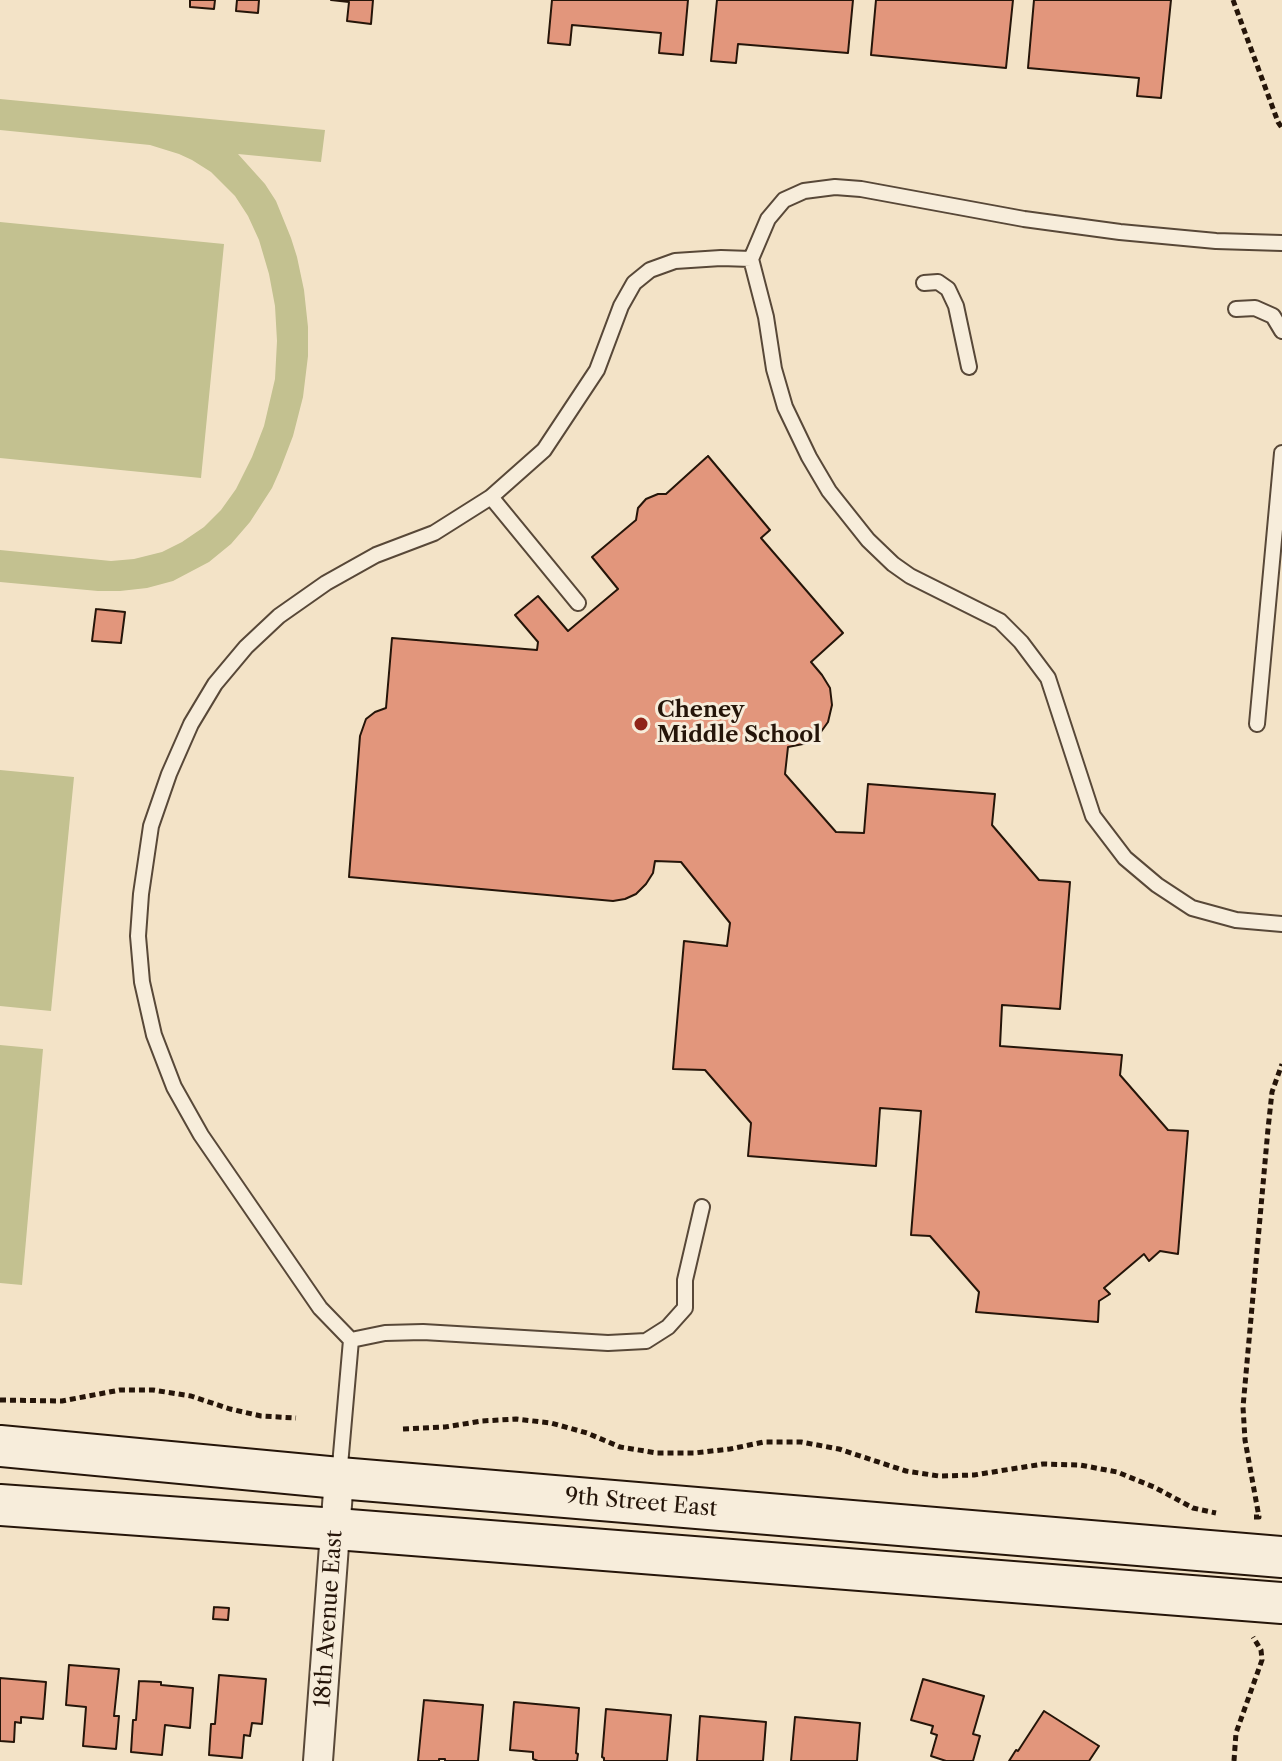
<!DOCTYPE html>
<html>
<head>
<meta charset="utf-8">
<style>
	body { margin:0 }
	canvas { display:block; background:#f3e3c7 }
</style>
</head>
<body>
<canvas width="1282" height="1761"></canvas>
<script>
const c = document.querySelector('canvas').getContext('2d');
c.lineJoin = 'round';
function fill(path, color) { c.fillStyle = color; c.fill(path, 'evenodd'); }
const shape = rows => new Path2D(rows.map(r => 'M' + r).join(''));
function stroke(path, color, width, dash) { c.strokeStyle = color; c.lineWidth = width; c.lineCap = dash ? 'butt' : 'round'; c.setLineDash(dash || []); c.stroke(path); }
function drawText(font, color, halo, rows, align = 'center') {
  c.font = font + ' "Libre Caslon Text",serif'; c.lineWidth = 6; c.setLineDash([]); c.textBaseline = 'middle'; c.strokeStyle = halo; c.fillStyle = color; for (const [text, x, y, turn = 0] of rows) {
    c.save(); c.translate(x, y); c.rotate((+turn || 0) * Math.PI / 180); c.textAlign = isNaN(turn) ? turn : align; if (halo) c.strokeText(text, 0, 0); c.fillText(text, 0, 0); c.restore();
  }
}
const green = shape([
	[0,99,325,130,321,162,238,154,265,184,276,201,291,238,297,257,304,290,308,327,308,356,303,397,293,436,280,470,272,488,250,522,231,544,209,562,173,581,147,588,120,591,98,591,0,582,0,550,111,561,134,559,162,552,182,542,204,527,221,510,236,489,252,457,264,426,275,379,277,341,275,306,269,274,259,240,248,216,235,196,211,172,192,160,179,154,150,145,0,130],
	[0,222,224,244,201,478,0,458],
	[0,770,74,777,51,1011,0,1006],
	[0,1045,43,1049,22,1285,0,1283]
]);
const building = shape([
	[190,0,215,0,214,9,190,7,190,0],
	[237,0,259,0,258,13,236,11,237,0],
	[331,0,373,0,371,24,347,21,349,2,331,0],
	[552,0,688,0,683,55,659,53,661,33,572,25,570,45,548,43,552,0],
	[717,0,853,0,848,53,738,44,736,63,711,61,717,0],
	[876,0,1013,0,1006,68,871,55,876,0],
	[1034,0,1171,0,1161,98,1137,96,1139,78,1028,68,1034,0],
	[708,456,770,530,761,538,843,633,811,662,822,675,830,688,832,705,828,722,818,736,808,743,788,747,785,774,836,832,864,833,868,784,995,794,992,825,1039,880,1070,882,1060,1009,1002,1005,1000,1046,1122,1055,1120,1075,1168,1130,1188,1131,1178,1254,1160,1251,1149,1261,1144,1254,1104,1288,1110,1294,1099,1301,1098,1322,976,1312,979,1292,930,1236,911,1235,921,1111,880,1108,876,1166,748,1156,751,1123,705,1070,673,1069,684,941,727,946,730,923,681,862,655,861,653,873,646,884,636,894,625,899,613,901,349,877,360,736,366,719,375,712,386,708,392,638,537,650,538,642,515,615,538,596,568,631,618,589,592,557,636,520,638,508,646,499,658,494,666,494,708,456],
	[96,609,125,612,121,643,92,641,96,609],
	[214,1607,229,1608,228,1620,213,1619,214,1607],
	[69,1665,119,1669,114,1716,119,1716,116,1749,83,1746,86,1707,66,1705,69,1665],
	[219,1675,266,1679,262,1724,252,1723,250,1736,244,1735,242,1758,209,1755,211,1724,215,1724,219,1675],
	[0,1678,46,1682,43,1719,21,1717,21,1723,15,1722,14,1742,0,1741,0,1678],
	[923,1679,984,1696,973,1734,980,1736,973,1761,946,1761,931,1756,937,1735,931,1733,933,1726,911,1720,923,1679],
	[139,1681,161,1682,161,1685,193,1688,190,1728,165,1725,162,1755,131,1752,133,1720,136,1720,139,1681],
	[424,1700,483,1705,478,1761,445,1761,445,1759,439,1759,439,1761,418,1761,424,1700],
	[514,1702,579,1708,576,1753,578,1754,577,1761,538,1761,533,1759,533,1752,510,1750,514,1702],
	[606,1709,671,1715,667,1761,604,1761,604,1758,602,1757,606,1709],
	[1044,1711,1099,1746,1089,1761,1009,1761,1016,1750,1018,1751,1044,1711],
	[700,1716,766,1722,763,1761,697,1761,700,1716],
	[795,1717,860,1723,857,1761,791,1761,795,1717]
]);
const path = shape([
	[1233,0,1278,122,1282,128],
	[0,1400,62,1401,120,1390,153,1390,191,1396,230,1409,261,1416,296,1418],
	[403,1429,445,1427,482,1421,516,1419,551,1423,587,1433,620,1447,657,1453,694,1453,730,1449,764,1442,801,1442,839,1449,906,1471,939,1476,974,1475,1043,1464,1080,1465,1117,1472,1154,1487,1193,1508,1216,1513],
	[1254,1517,1259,1517,1245,1440,1243,1407,1268,1129,1272,1092,1282,1064],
	[1234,1761,1236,1733,1262,1660,1261,1650,1253,1637]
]);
const service = shape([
	[751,259,766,317,774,369,785,407,809,457,829,491,868,540,893,564,910,576,1000,621,1021,642,1048,678,1093,816,1125,858,1157,885,1192,908,1236,920,1282,924],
	[924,283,938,282,948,289,956,306,969,367],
	[1236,309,1255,308,1273,316,1282,331],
	[491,497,578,603],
	[1257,724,1282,453],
	[351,1340,385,1333,423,1332,608,1343,646,1341,668,1327,685,1308,685,1280,702,1207],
	[339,1477,351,1340,320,1308,201,1135,174,1087,154,1035,142,982,138,936,141,894,151,826,169,774,191,724,215,684,246,647,279,616,326,583,376,555,434,533,491,497,544,450,597,370,621,306,634,283,650,270,675,261,721,258,751,259,768,219,784,200,804,191,835,187,861,189,1024,219,1120,232,1216,241,1282,243]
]);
const minor = shape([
	[318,1761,339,1478]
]);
const secondary = shape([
	[0,1446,339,1478,1282,1557],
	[0,1505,336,1529,1282,1603]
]);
const markers = [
	[641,724,8,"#8f2418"]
];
const poiNames = [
	["Cheney",657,711],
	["Middle School",657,736]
];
const streetNames = [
	["9th Street East",641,1503,5],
	["18th Avenue East",329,1619,-86]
];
fill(green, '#c3c190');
fill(building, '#e2967c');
stroke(building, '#251509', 2);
stroke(service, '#584838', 18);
stroke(minor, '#584838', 32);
stroke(secondary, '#251509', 44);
stroke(path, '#251509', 5, [6, 4]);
stroke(service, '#f7eddb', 14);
stroke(minor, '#f7eddb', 28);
stroke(secondary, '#f7eddb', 40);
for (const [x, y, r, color] of markers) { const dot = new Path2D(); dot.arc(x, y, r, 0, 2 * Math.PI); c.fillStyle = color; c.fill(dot); stroke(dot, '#f7eddb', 3); }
drawText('bold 22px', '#251509', '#f7eddb', poiNames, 'left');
drawText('22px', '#251509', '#f7eddb', streetNames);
</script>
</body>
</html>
